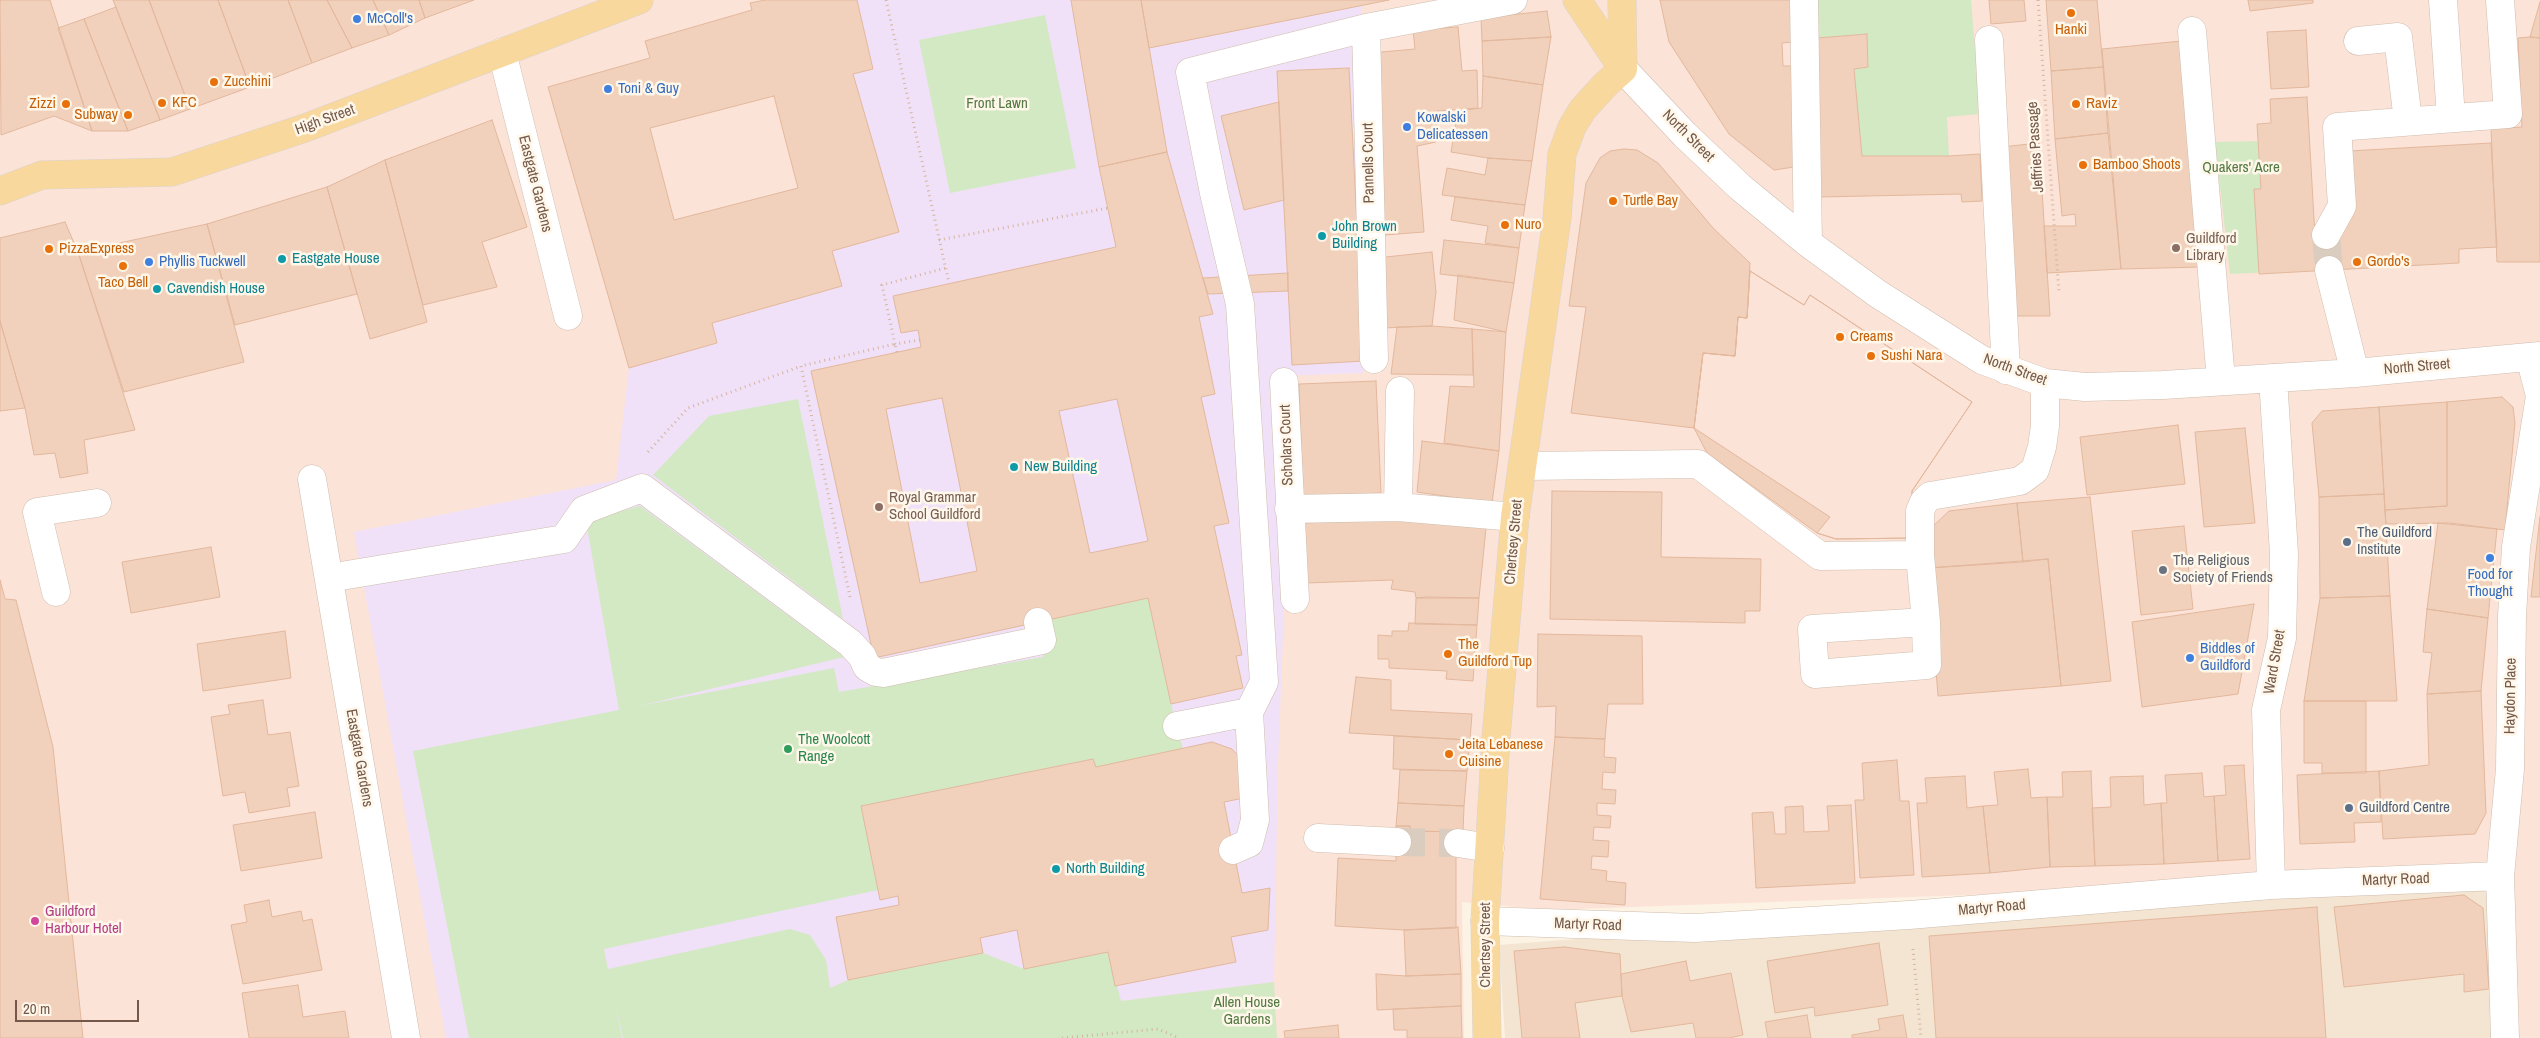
<!DOCTYPE html>
<html>
<head>
<meta charset="utf-8">
<style>
	body { margin:0 }
	#map { position:relative; width:2540px; height:1038px; overflow:hidden; background:#fcf3e4; font-family:"Archivo Narrow",sans-serif }
	canvas { display:block }
	.scale { position:absolute; left:15px; top:1000px; width:124px; height:22px; box-sizing:border-box; border:2px solid #74594a; border-top:0; padding-left:6px; font-size:15px; line-height:18px; white-space:nowrap; color:#74594a; -webkit-text-stroke:4px #fff7ea; paint-order:stroke }
</style>
</head>
<body>
<div id="map">
<canvas width="2540" height="1038"></canvas>
<div class="scale">20 m</div>
</div>
<script>
const c = document.querySelector('canvas').getContext('2d');
c.lineJoin = 'round';
function fill(path, color) { c.fillStyle = color; c.fill(path, 'evenodd'); }
const shape = rows => new Path2D(rows.map(r => 'M' + r).join(''));
function stroke(path, color, width, dash) { c.strokeStyle = color; c.lineWidth = width; c.lineCap = dash ? 'butt' : 'round'; c.setLineDash(dash || []); c.stroke(path); }
function drawText(font, color, halo, rows, align = 'center') {
  c.font = font + ' "Archivo Narrow",sans-serif'; c.lineWidth = 5; c.setLineDash([]); c.textBaseline = 'middle'; c.strokeStyle = halo; c.fillStyle = color; for (const [text, x, y, turn = 0] of rows) {
    c.save(); c.translate(x, y); c.rotate((+turn || 0) * Math.PI / 180); c.textAlign = isNaN(turn) ? turn : align; if (halo) c.strokeText(text, 0, 0); c.fillText(text, 0, 0); c.restore();
  }
}
const residential = shape([
	[2500,876,2511,1038,1505,1038,1499,945,2271,885]
]);
const commercial = shape([
	[0,0,2540,0,2540,1038,2515,1038,2500,876,1549,910,1462,902,1464,1038,0,1038]
]);
const education = shape([
	[857,0,1071,0,1099,167,1167,152,1149,48,1362,5,1361,37,1363,373,1280,376,1272,421,1285,581,1278,764,1274,982,828,1038,446,1038,354,532,616,480,629,368,717,343,712,323,842,286,832,251,898,232,853,74,873,69]
]);
const green = shape([
	[1816,0,1971,0,1980,114,1947,117,1949,156,1862,156,1854,69,1868,67,1867,34,1818,38],
	[1045,15,1076,168,950,193,919,40],
	[2263,141,2271,272,2230,274,2215,142],
	[798,399,843,619,653,475,709,416],
	[640,506,844,657,639,706,834,668,839,692,1043,657,1052,619,1148,598,1171,704,1183,749,1096,767,1092,759,862,806,878,890,604,949,608,969,790,929,810,935,826,960,830,988,848,980,983,953,1024,969,1108,952,1121,1001,1274,982,1277,1038,623,1038,615,1001,622,1038,469,1038,413,751,619,710,586,521]
]);
const building = shape([
	[0,0,50,0,92,131,54,116,1,135,0,0],
	[113,0,149,0,190,109,160,120,113,0],
	[149,0,218,0,250,87,190,109,149,0],
	[218,0,288,0,312,63,250,87,218,0],
	[288,0,327,0,352,48,312,63,288,0],
	[327,0,373,0,389,35,352,48,327,0],
	[373,0,419,0,425,18,389,35,373,0],
	[419,0,474,0,425,18,419,0],
	[765,0,857,0,873,69,853,74,899,232,832,251,842,286,712,323,717,343,629,368,548,87,650,58,645,41,752,10,750,3,765,0],
	[774,96,798,188,674,220,650,128,774,96],
	[1071,0,1141,0,1167,152,1099,167,1071,0],
	[1141,0,1389,0,1149,48,1141,0],
	[1660,0,1793,0,1793,42,1782,43,1783,66,1793,66,1794,167,1774,170,1729,134,1669,42,1660,0],
	[1989,0,2024,0,2026,21,1991,24,1989,0],
	[2046,0,2097,0,2103,67,2051,71,2046,0],
	[2248,0,2313,0,2313,3,2250,11,2248,0],
	[2540,2,2540,38,2530,37,2540,2],
	[116,7,160,120,128,131,84,19,116,7],
	[1547,11,1551,37,1482,41,1481,18,1547,11],
	[84,19,128,131,92,131,58,28,84,19],
	[1458,27,1462,71,1477,70,1478,108,1437,111,1436,142,1417,146,1424,232,1385,235,1371,53,1415,49,1413,30,1458,27],
	[2306,30,2309,87,2271,89,2267,32,2306,30],
	[1867,34,1868,67,1854,69,1862,156,1949,156,1980,154,1982,201,1962,202,1961,194,1819,197,1818,38,1867,34],
	[1551,37,1543,85,1483,76,1482,41,1551,37],
	[2530,37,2540,38,2540,262,2497,262,2491,129,2522,127,2518,38,2530,37],
	[2181,41,2201,267,2121,269,2102,49,2181,41],
	[2103,67,2108,133,2055,139,2051,71,2103,67],
	[1349,68,1364,361,1292,365,1277,71,1349,68],
	[1483,76,1543,85,1532,161,1488,158,1451,152,1458,111,1482,108,1483,76],
	[2307,97,2315,236,2337,235,2332,152,2491,143,2497,247,2459,249,2459,263,2259,274,2254,189,2261,189,2257,124,2271,123,2270,99,2307,97],
	[1279,102,1284,200,1244,210,1221,116,1279,102],
	[492,120,527,227,482,242,497,287,423,305,385,160,492,120],
	[2108,133,2121,269,2047,273,2044,226,2076,226,2075,214,2062,216,2055,139,2108,133],
	[2039,143,2050,316,2013,316,2001,147,2039,143],
	[1624,149,1637,150,1658,163,1714,229,1750,263,1747,318,1738,317,1735,356,1703,353,1694,428,1571,413,1586,307,1569,306,1586,183,1600,158,1610,151,1624,149],
	[1167,152,1213,314,1199,317,1215,394,1201,397,1229,523,1214,526,1242,655,1236,656,1243,688,1171,704,1148,598,874,658,811,371,921,347,918,330,901,333,893,296,1116,247,1099,167,1167,152],
	[942,398,977,571,920,583,886,409,942,398],
	[1117,399,1148,541,1090,553,1059,411,1117,399],
	[1488,158,1532,161,1525,205,1442,195,1447,168,1485,175,1488,158],
	[385,160,427,322,370,339,327,187,385,160],
	[327,187,357,294,235,325,207,224,327,187],
	[1455,197,1525,205,1519,248,1485,243,1488,226,1451,220,1455,197],
	[65,222,78,252,135,430,84,440,88,473,60,478,55,453,34,455,25,408,0,321,0,238,65,222],
	[207,224,244,362,124,392,78,252,207,224],
	[1444,240,1519,248,1514,283,1440,274,1444,240],
	[1432,252,1436,292,1432,326,1383,328,1377,258,1432,252],
	[1750,271,1804,305,1810,295,1972,402,1912,491,1913,538,1836,539,1817,533,1830,517,1694,428,1703,353,1735,356,1738,317,1747,318,1750,271],
	[1750,271,1804,305,1810,295,1972,402,1912,491,1913,538,1836,539,1817,533,1707,453,1694,428,1703,353,1735,356,1738,317,1747,318,1750,271],
	[1288,273,1288,291,1208,294,1203,278,1288,273],
	[1458,275,1514,283,1506,332,1454,320,1458,275],
	[0,321,25,408,0,411,0,321],
	[1432,326,1472,329,1473,375,1391,374,1397,327,1432,326],
	[1472,329,1506,332,1499,451,1444,443,1450,386,1474,387,1472,329],
	[1376,381,1381,493,1303,496,1299,384,1376,381],
	[2502,397,2513,407,2515,423,2505,530,2450,523,2386,524,2385,510,2447,506,2447,402,2502,397],
	[2447,402,2447,506,2385,510,2379,407,2447,402],
	[2379,407,2384,494,2319,497,2312,423,2322,411,2379,407],
	[2178,425,2185,484,2087,495,2080,437,2178,425],
	[2245,428,2255,523,2204,527,2195,432,2245,428],
	[1422,441,1499,451,1492,503,1417,492,1422,441],
	[1552,491,1662,492,1661,557,1761,559,1760,611,1745,611,1745,623,1550,619,1552,491],
	[2384,494,2390,596,2320,598,2319,497,2384,494],
	[2090,497,2111,681,2061,686,2048,559,2023,562,2017,503,2090,497],
	[2017,503,2023,562,1928,568,1929,530,1949,511,2017,503],
	[2540,517,2540,597,2531,597,2540,517],
	[1420,519,1486,528,1479,598,1416,598,1415,592,1391,589,1393,580,1306,583,1301,523,1420,519],
	[2438,523,2497,529,2488,618,2427,609,2438,523],
	[2184,526,2193,609,2141,615,2132,531,2184,526],
	[211,547,220,597,131,613,122,562,211,547],
	[2048,559,2061,686,1938,696,1928,568,2048,559],
	[0,580,5,599,16,600,53,747,83,1038,0,1038,0,580],
	[2390,596,2397,701,2304,701,2320,598,2390,596],
	[1427,597,1479,598,1477,625,1415,624,1416,598,1427,597],
	[2254,604,2238,694,2142,707,2132,622,2254,604],
	[2427,609,2488,618,2481,691,2427,694,2432,653,2423,652,2427,609],
	[1409,623,1477,625,1473,681,1446,679,1447,671,1389,668,1389,659,1378,659,1378,635,1392,636,1392,631,1408,631,1409,623],
	[285,631,291,678,203,691,197,644,285,631],
	[1538,634,1642,636,1643,704,1608,704,1605,739,1555,737,1556,706,1537,707,1538,634],
	[1356,677,1391,680,1391,710,1472,714,1470,740,1349,733,1356,677],
	[2481,691,2486,813,2475,834,2383,839,2379,771,2429,765,2427,694,2481,691],
	[263,700,268,735,290,732,299,786,287,788,290,806,249,813,245,792,223,796,211,717,230,714,228,705,263,700],
	[2304,701,2366,701,2366,773,2322,773,2322,763,2304,763,2304,701],
	[1394,736,1470,740,1467,771,1393,769,1394,736],
	[1555,737,1605,739,1604,757,1616,758,1615,773,1603,772,1602,789,1616,790,1615,804,1597,803,1597,815,1611,816,1610,828,1594,827,1593,840,1609,841,1608,857,1592,856,1591,869,1607,871,1606,881,1626,883,1625,905,1540,899,1555,737],
	[1212,742,1232,749,1242,760,1249,797,1224,802,1242,893,1270,888,1268,930,1231,937,1236,962,1115,986,1108,952,1024,969,1017,930,980,938,983,953,848,980,836,917,899,905,898,896,880,900,861,806,1093,759,1096,767,1212,742],
	[1897,760,1900,801,1909,801,1914,875,1860,878,1855,800,1864,800,1862,763,1897,760],
	[2244,765,2250,859,2218,861,2214,796,2226,795,2224,766,2244,765],
	[2028,769,2031,798,2047,797,2050,867,1990,873,1983,806,1998,805,1994,772,2028,769],
	[1400,770,1467,771,1464,806,1398,803,1400,770],
	[2091,771,2095,866,2050,867,2047,797,2063,797,2062,772,2091,771],
	[2379,771,2381,822,2354,823,2355,842,2300,844,2297,775,2379,771],
	[2202,773,2204,797,2214,796,2218,861,2164,864,2161,803,2167,803,2165,775,2202,773],
	[1965,776,1967,808,1983,806,1990,873,1922,877,1917,803,1927,803,1925,778,1965,776],
	[2143,776,2144,805,2161,803,2164,864,2095,866,2092,808,2111,807,2110,777,2143,776],
	[1398,803,1464,806,1463,832,1410,831,1410,826,1396,826,1398,803],
	[1851,805,1855,883,1756,888,1752,813,1773,812,1775,834,1786,834,1785,807,1803,806,1804,832,1829,831,1827,806,1851,805],
	[315,812,322,858,241,871,233,825,315,812],
	[1396,826,1410,826,1410,831,1459,832,1456,856,1456,928,1404,930,1335,926,1338,858,1396,861,1396,826],
	[2464,895,2483,908,2489,989,2464,992,2464,974,2344,987,2334,907,2464,895],
	[269,900,272,917,301,911,303,921,312,919,322,970,243,984,231,925,247,922,244,905,269,900],
	[2317,907,2326,1038,1936,1038,1929,936,2317,907],
	[1458,927,1461,974,1406,976,1404,930,1458,927],
	[1879,943,1888,1005,1815,1016,1814,1007,1775,1013,1767,961,1879,943],
	[1564,947,1620,954,1622,996,1575,1003,1580,1038,1522,1038,1514,951,1564,947],
	[1686,961,1690,981,1731,973,1743,1035,1729,1038,1696,1038,1693,1023,1631,1032,1622,996,1621,974,1686,961],
	[1376,974,1406,976,1461,974,1461,1006,1377,1010,1376,974],
	[298,985,303,1017,345,1011,349,1038,249,1038,242,993,298,985],
	[1461,1006,1462,1038,1407,1038,1407,1030,1394,1030,1393,1009,1461,1006],
	[1807,1015,1811,1038,1768,1038,1765,1022,1807,1015],
	[1903,1015,1907,1038,1852,1038,1852,1035,1880,1030,1878,1019,1903,1015],
	[1338,1025,1339,1038,1285,1038,1284,1031,1338,1025]
]);
const minorTunnel = shape([
	[2326,235,2329,270],
	[1397,842,1458,843]
]);
const path = shape([
	[886,0,949,283],
	[2038,0,2059,293],
	[939,240,1108,208],
	[920,340,895,344,882,285,946,268],
	[648,452,688,408,801,366],
	[850,597,801,366,895,344,897,352],
	[1913,949,1921,1038],
	[1062,1038,1158,1029,1179,1038]
]);
const minor = shape([
	[1804,0,1808,243],
	[2443,0,2451,118],
	[1366,28,1374,359],
	[2192,31,2221,381],
	[1989,40,2006,370],
	[2358,41,2398,37,2408,121],
	[502,52,568,316],
	[1623,69,1685,135,1740,187,1808,243,1878,294,1982,360,2045,383,2085,387,2163,385,2355,373,2540,356],
	[2326,235,2342,206,2337,127,2508,114,2500,0],
	[2329,270,2355,373],
	[1284,382,1295,599],
	[1523,466,1698,464,1820,556,1920,555],
	[312,479,406,1038],
	[1398,507,1400,391],
	[1289,509,1398,507,1515,517],
	[329,578,564,539,584,510,642,488,850,643,862,656,867,667,876,672,883,673,1042,640,1038,622],
	[56,592,37,512,97,503],
	[1926,622,1812,629,1815,674,1927,665,1926,622,1920,555,1920,511,1924,502,1930,496,2020,481,2035,470,2042,447,2045,426,2045,383],
	[1177,726,1249,712,1264,682,1240,304,1214,193,1190,72,1366,28,1513,0],
	[1318,838,1397,842],
	[1458,843,1490,848],
	[1233,850,1249,843,1255,820,1249,712],
	[2271,885,2266,710,2282,638,2284,554,2273,378],
	[1485,921,1695,928,1909,915,2271,885,2500,876],
	[2505,1038,2500,876,2510,769,2512,616,2516,547,2540,396,2530,357]
]);
const major = shape([
	[1577,0,1623,69],
	[1622,0,1623,69],
	[0,191,42,175,172,172,305,128,639,0],
	[1487,1038,1485,921,1496,738,1515,517,1557,218,1562,154,1572,127,1583,109,1605,85,1623,69]
]);
const markers = [
	[2071,13,5,"#e8710a"],
	[357,19,5,"#3f7fe0"],
	[214,82,5,"#e8710a"],
	[608,89,5,"#3f7fe0"],
	[162,103,5,"#e8710a"],
	[66,104,5,"#e8710a"],
	[2076,104,5,"#e8710a"],
	[128,115,5,"#e8710a"],
	[1407,127,5,"#3f7fe0"],
	[2083,165,5,"#e8710a"],
	[1613,201,5,"#e8710a"],
	[1505,225,5,"#e8710a"],
	[1322,236,5,"#0f9aa8"],
	[2176,248,5,"#8d6e63"],
	[49,249,5,"#e8710a"],
	[282,259,5,"#0f9aa8"],
	[149,262,5,"#3f7fe0"],
	[2357,262,5,"#e8710a"],
	[123,266,5,"#e8710a"],
	[157,289,5,"#0f9aa8"],
	[1840,337,5,"#e8710a"],
	[1871,356,5,"#e8710a"],
	[1014,467,5,"#0f9aa8"],
	[879,507,5,"#8d6e63"],
	[2347,542,5,"#5c6f8a"],
	[2490,558,5,"#3f7fe0"],
	[2163,570,5,"#6b7280"],
	[1448,654,5,"#e8710a"],
	[2190,658,5,"#3f7fe0"],
	[788,749,5,"#2e9e5b"],
	[1449,754,5,"#e8710a"],
	[2349,808,5,"#5c6f8a"],
	[1056,869,5,"#0f9aa8"],
	[35,921,5,"#d1479c"]
];
const shopNames = [
	["McColl's",367,19],
	["Toni & Guy",618,89],
	["Kowalski",1417,118],
	["Delicatessen",1417,135],
	["Phyllis Tuckwell",159,262],
	["Food for",2490,575,"center"],
	["Thought",2490,592,"center"],
	["Biddles of",2200,649],
	["Guildford",2200,666]
];
const foodNames = [
	["Hanki",2071,30,"center"],
	["Zucchini",224,82],
	["KFC",172,103],
	["Zizzi",56,104,"right"],
	["Raviz",2086,104],
	["Subway",118,115,"right"],
	["Bamboo Shoots",2093,165],
	["Turtle Bay",1623,201],
	["Nuro",1515,225],
	["PizzaExpress",59,249],
	["Gordo's",2367,262],
	["Taco Bell",123,283,"center"],
	["Creams",1850,337],
	["Sushi Nara",1881,356],
	["The",1458,645],
	["Guildford Tup",1458,662],
	["Jeita Lebanese",1459,745],
	["Cuisine",1459,762]
];
const parkNames = [
	["Front Lawn",997,104],
	["Quakers' Acre",2241,168],
	["Allen House",1247,1003],
	["Gardens",1247,1020]
];
const streetNames = [
	["High Street",325,120,-20],
	["North Street",1688,136,45],
	["Jeffries Passage",2036,147,-94],
	["Pannells Court",1369,163,-91],
	["Eastgate Gardens",535,184,76],
	["North Street",2417,367,-5],
	["North Street",2015,370,20],
	["Scholars Court",1287,445,-92],
	["Chertsey Street",1514,542,-85],
	["Ward Street",2275,662,-80],
	["Haydon Place",2511,696,-89],
	["Eastgate Gardens",359,758,80],
	["Martyr Road",2396,880,-2],
	["Martyr Road",1992,908,-5],
	["Martyr Road",1588,925,2],
	["Chertsey Street",1486,945,-90]
];
const cultureNames = [
	["John Brown",1332,227],
	["Building",1332,244],
	["Eastgate House",292,259],
	["Cavendish House",167,289],
	["New Building",1024,467],
	["North Building",1066,869]
];
const educationNames = [
	["Guildford",2186,239],
	["Library",2186,256],
	["Royal Grammar",889,498],
	["School Guildford",889,515]
];
const serviceNames = [
	["The Guildford",2357,533],
	["Institute",2357,550],
	["Guildford Centre",2359,808]
];
const worshipNames = [
	["The Religious",2173,561],
	["Society of Friends",2173,578]
];
const leisureNames = [
	["The Woolcott",798,740],
	["Range",798,757]
];
const hotelNames = [
	["Guildford",45,912],
	["Harbour Hotel",45,929]
];
fill(residential, '#f3e5d2');
fill(commercial, '#fce3d8');
fill(education, '#f0e1f8');
fill(green, '#d2e9c3');
fill(building, '#f1d1bc');
stroke(building, '#e3b89d', 1);
stroke(minorTunnel, '#daccbe', 28, [28, 14]);
stroke(minor, '#cfbdae', 29);
stroke(major, '#dbd4d0', 29);
stroke(path, '#d5b59f', 3, [1, 4]);
stroke(minor, '#fff', 28);
stroke(major, '#f9d89e', 28);
for (const [x, y, r, color] of markers) { const dot = new Path2D(); dot.arc(x, y, r, 0, 2 * Math.PI); c.fillStyle = color; c.fill(dot); stroke(dot, '#fff7ea', 2); }
drawText('15px', '#366cbe', '#fff7ea', shopNames, 'left');
drawText('15px', '#c56008', '#fff7ea', foodNames, 'left');
drawText('15px', '#527942', '#fff7ea', parkNames);
drawText('15px', '#74594a', '#fff7ea', streetNames);
drawText('15px', '#0d838f', '#fff7ea', cultureNames, 'left');
drawText('15px', '#785e54', '#fff7ea', educationNames, 'left');
drawText('15px', '#4e5e75', '#fff7ea', serviceNames, 'left');
drawText('15px', '#5b616d', '#fff7ea', worshipNames, 'left');
drawText('15px', '#27864d', '#fff7ea', leisureNames, 'left');
drawText('15px', '#b23c85', '#fff7ea', hotelNames, 'left');
</script>
</body>
</html>
